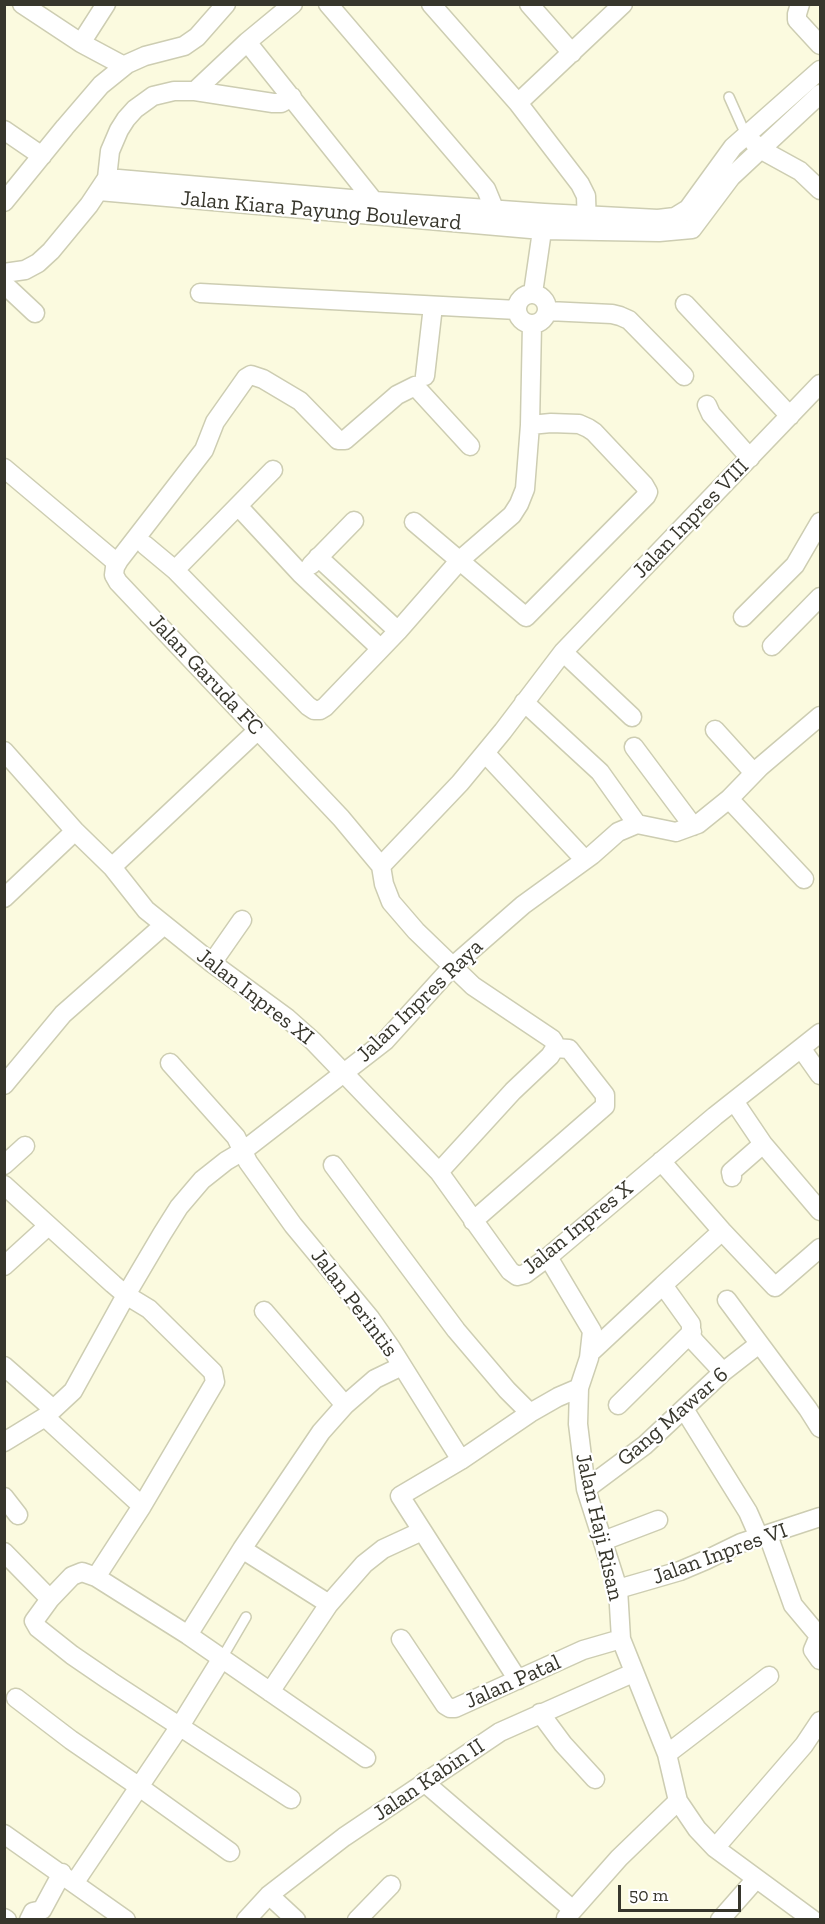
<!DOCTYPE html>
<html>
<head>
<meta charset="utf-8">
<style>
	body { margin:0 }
	#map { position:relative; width:825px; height:1924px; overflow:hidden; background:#fbfadf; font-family:"Zilla Slab",serif }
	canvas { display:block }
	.frame { position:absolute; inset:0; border:6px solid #37362c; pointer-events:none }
	.scale { position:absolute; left:618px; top:1885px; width:123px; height:27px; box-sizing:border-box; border:3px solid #37362c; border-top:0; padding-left:8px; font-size:18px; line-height:21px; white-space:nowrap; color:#37362c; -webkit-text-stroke:4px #fff; paint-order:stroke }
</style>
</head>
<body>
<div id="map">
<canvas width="825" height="1924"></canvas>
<div class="frame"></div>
<div class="scale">50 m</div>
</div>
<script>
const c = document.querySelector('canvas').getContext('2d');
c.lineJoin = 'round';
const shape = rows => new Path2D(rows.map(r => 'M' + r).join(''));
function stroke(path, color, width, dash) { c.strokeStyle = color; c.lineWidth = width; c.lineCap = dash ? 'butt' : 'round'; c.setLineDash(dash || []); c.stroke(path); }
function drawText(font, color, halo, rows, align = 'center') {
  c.font = font + ' "Zilla Slab",serif'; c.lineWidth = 4.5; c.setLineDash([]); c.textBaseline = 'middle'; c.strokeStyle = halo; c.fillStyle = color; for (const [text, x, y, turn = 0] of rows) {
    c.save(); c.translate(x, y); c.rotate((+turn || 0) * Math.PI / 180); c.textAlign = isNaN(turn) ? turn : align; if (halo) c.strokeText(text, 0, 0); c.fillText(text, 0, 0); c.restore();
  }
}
const service = shape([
	[729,97,746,135],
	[222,1658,246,1617]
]);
const minor = shape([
	[22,4,81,43,124,66],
	[328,4,486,189,498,218],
	[431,4,518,103,580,184,586,196,587,226],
	[529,4,572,53],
	[800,4,797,14,797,20,820,45],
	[247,42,377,205],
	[81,43,106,4],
	[195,91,247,42,293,4],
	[518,103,623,4],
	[4,130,42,156],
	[754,143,760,149,800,171,820,190],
	[107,178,374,201,544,213,658,219,675,217,688,209,733,147,820,70],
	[99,191,542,230,659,232,692,229,731,177,820,94],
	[4,202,65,127,101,85,127,64,145,56,184,46,197,37,226,4],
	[4,273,25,270,38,263,51,251,89,205,107,178,110,151,119,130,126,119,135,109,153,96,174,91,195,91,273,103,281,103,292,97],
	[4,284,35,313],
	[200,293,517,310],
	[533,293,544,217],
	'517 309a15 15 0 1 1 30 0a15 15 0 1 1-30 0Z',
	[685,304,790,416],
	[548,311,612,314,620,316,629,320,684,376],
	[425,376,433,306],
	[707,405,711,414,750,458],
	[470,446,415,386,397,395,345,440,338,440,300,401,263,379,251,375,246,378,215,422,204,450,119,560,115,567,114,575,118,582,341,818,381,866,384,884,391,902,416,931,473,986,552,1039,554,1042,555,1048],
	[4,468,117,563],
	[273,470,175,570,308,706,314,710,320,710,325,707,398,631,460,560,512,515,519,504,525,489,530,425,532,324],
	[238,506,301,574,380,648],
	[414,522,526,617,646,496,648,492,644,485,594,432,588,428,579,424,551,423,530,425],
	[145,545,175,570],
	[318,557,398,631],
	[311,565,354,521],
	[743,617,795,565,820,522],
	[772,646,820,597],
	[563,652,632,717],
	[524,702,600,772,637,824],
	[715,730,754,773],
	[634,747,693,826],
	[4,751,75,831,112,867,146,910,212,963,287,1018,313,1041,439,1172,510,1271,517,1276,525,1274,548,1257,715,1116,820,1033],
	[485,753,585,860],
	[729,799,804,879],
	[381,866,460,783,503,731,563,652,820,384],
	[112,867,258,730],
	[4,898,75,831],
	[212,963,242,920],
	[801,1048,820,1075],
	[170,1063,236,1137,248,1162,293,1225,370,1318,391,1348,461,1460],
	[4,1085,63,1014,164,925],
	[734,1101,763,1144,820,1211],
	[661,1161,722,1231,775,1287,820,1248],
	[4,1165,25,1146],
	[333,1165,456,1330,507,1390,530,1413],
	[439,1172,513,1091,550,1056,555,1048],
	[732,1177,731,1172,763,1144],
	[4,1185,113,1284,126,1295,149,1309,213,1372,215,1382,142,1506,96,1577],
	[473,1221,605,1106,605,1095,569,1049,555,1048],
	[722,1231,663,1285,691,1324,691,1336,695,1342,723,1372],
	[548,1257,592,1331,589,1358,579,1388,578,1424,586,1489,618,1589,621,1639,667,1754,678,1801,697,1829,715,1848,813,1920],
	[4,1266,48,1226],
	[727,1300,808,1409,820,1428],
	[264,1311,345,1405],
	[590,1353,663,1285],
	[4,1366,53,1409],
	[618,1405,692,1332],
	[684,1409,748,1512,759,1537],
	[45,1417,142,1506],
	[4,1442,45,1417,73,1391,126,1295,162,1234,179,1207,202,1180,226,1161,243,1151,385,1041,452,967,523,905,592,855,618,832,637,824,676,832,698,824,729,799,760,767,820,716],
	[586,1489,645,1445,723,1372,759,1344],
	[4,1497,18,1515],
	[768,1535,793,1605,819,1636,813,1650,820,1660],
	[603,1541,658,1520],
	[242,1549,329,1604],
	[4,1552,50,1599],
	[618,1589,680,1571,706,1560,741,1543,820,1517],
	[188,1635,242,1549,321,1432,345,1405,375,1379,402,1366],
	[401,1639,445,1705,450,1708,455,1708,583,1650,621,1639],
	[518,1680,400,1496,461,1460,530,1413,558,1397,579,1388],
	[270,1692,329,1604,364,1564,383,1549,422,1531],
	[16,1698,71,1740,138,1786,230,1852],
	[540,1713,563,1744,595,1779],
	[667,1754,769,1676],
	[424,1782,573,1910],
	[291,1799,110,1681,72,1655,38,1628,34,1621,50,1599,72,1576,82,1572,96,1577,188,1635,366,1758],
	[4,1834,126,1920],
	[715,1848,804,1745,820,1721],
	[75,1882,180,1726,222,1658],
	[269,1895,296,1920],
	[4,1918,7,1920],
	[566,1918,619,1858,678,1801],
	[29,1920,33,1912,42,1910,62,1873],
	[246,1920,269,1895,344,1837,500,1732,633,1673],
	[357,1920,391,1885],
	[720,1920,756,1879]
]);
const streetNames = [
	["Jalan Kiara Payung Boulevard",321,211,5],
	["Jalan Inpres VIII",691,519,-46],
	["Jalan Garuda FC",206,675,47],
	["Jalan Inpres XI",255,997,38],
	["Jalan Inpres Raya",420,1001,-44],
	["Jalan Inpres X",578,1228,-39],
	["Jalan Perintis",354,1303,53],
	["Gang Mawar 6",673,1417,-41],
	["Jalan Haji Risan",599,1527,77],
	["Jalan Inpres VI",720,1554,-20],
	["Jalan Patal",513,1682,-24],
	["Jalan Kabin II",429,1780,-34]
];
stroke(service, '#cdcdb2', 12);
stroke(minor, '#cdcdb2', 21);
stroke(service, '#fff', 9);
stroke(minor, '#fff', 18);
drawText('22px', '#37362c', '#fff', streetNames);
</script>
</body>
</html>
